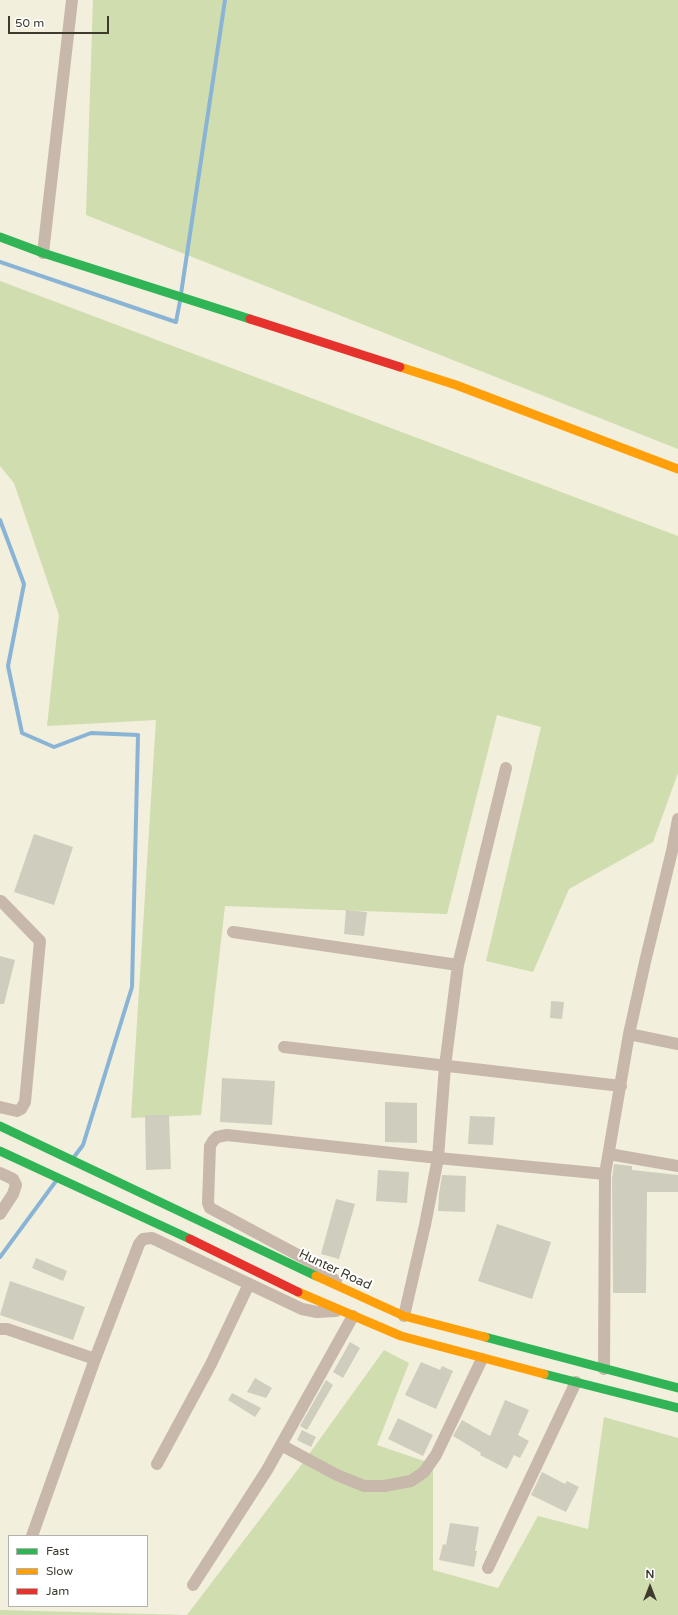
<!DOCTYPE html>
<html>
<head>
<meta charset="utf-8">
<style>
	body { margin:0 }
	#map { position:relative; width:678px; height:1615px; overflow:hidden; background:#f2efdc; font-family:"Varela Round",sans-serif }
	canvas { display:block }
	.legend { position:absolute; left:8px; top:1535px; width:140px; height:72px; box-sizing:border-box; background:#fff; border:1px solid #b2b1ab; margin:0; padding:5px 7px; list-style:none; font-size:12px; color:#3e3b2d }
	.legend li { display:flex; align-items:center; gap:8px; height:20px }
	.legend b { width:20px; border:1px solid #b2b1ab }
	.north { position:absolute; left:630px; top:1567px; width:40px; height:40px; -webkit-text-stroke:3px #fff; paint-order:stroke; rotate:0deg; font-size:11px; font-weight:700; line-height:16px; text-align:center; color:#3e3b2d }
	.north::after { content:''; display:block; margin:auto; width:14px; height:18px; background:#3e3b2d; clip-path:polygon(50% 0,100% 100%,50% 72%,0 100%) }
	.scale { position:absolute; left:8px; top:16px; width:101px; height:18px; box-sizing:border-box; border:2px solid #3e3b2d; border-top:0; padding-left:5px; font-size:12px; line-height:14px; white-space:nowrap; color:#3e3b2d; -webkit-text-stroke:3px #fff; paint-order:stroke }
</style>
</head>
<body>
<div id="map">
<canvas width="678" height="1615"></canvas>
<ul class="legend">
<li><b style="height:5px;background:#30b455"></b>Fast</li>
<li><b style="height:5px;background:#ff9f0a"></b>Slow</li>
<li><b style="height:5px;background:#e5322d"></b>Jam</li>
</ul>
<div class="north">N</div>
<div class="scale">50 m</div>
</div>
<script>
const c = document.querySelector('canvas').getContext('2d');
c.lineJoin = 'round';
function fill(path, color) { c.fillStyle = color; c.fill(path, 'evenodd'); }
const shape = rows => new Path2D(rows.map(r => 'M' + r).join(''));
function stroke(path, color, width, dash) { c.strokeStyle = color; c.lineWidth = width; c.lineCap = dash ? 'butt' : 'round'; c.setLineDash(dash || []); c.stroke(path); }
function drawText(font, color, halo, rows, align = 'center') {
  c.font = font + ' "Varela Round",sans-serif'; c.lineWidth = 4; c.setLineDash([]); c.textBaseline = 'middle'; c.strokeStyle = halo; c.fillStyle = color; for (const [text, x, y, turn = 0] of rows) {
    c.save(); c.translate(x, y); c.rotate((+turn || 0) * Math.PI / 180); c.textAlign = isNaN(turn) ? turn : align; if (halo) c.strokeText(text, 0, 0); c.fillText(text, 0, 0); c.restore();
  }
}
const green = shape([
	[93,0,678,0,678,449,86,215],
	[0,281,678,536,678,773,653,842,569,889,533,972,486,961,541,727,497,715,447,914,225,906,201,1115,131,1118,156,720,47,726,59,615,14,483,0,466],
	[384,1350,409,1363,377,1445,433,1464,433,1570,498,1588,538,1516,588,1529,604,1417,678,1438,678,1615,0,1615,0,1610,187,1615,299,1468]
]);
const stream = shape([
	[0,262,176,322,180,301],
	[181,294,225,0],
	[0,520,24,584,8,666,22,733,54,747,91,733,138,735,132,987,83,1145,74,1157],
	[0,1257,56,1181]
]);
const building = shape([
	[34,834,73,847,54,905,14,892],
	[346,910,367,912,364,936,344,934],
	[0,956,15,960,4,1004,0,1004],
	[551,1001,564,1002,562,1019,550,1018],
	[222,1078,275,1081,272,1125,220,1122],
	[385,1102,417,1103,417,1143,385,1142],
	[145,1115,169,1115,171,1169,146,1170],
	[470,1116,495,1117,493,1145,468,1144],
	[614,1164,632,1166,632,1170,678,1175,678,1192,647,1192,646,1293,613,1293,612,1178],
	[378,1170,409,1172,407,1203,376,1201],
	[442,1175,466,1176,465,1212,438,1211,439,1194],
	[336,1199,355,1204,339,1259,321,1254],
	[497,1224,551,1242,532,1299,478,1281],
	[36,1258,67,1271,63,1281,32,1268],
	[10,1281,85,1307,73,1340,0,1315],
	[350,1342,360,1348,343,1378,333,1372],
	[421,1362,440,1370,442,1366,453,1371,436,1409,405,1395],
	[255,1378,272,1388,266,1398,247,1392],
	[326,1380,333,1385,307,1430,300,1426],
	[232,1393,261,1408,255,1417,228,1400],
	[505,1400,529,1410,518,1435,529,1441,520,1458,514,1455,507,1469,480,1455,481,1453,453,1436,462,1420,490,1436],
	[398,1418,433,1435,423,1456,388,1439],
	[302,1430,316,1437,311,1447,297,1440],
	[542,1472,565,1484,567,1481,579,1487,566,1512,531,1495],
	[450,1523,479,1527,475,1551,477,1551,474,1567,439,1560,443,1544,446,1545]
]);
const street = shape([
	[43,253,72,0],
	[233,932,458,965],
	[629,1034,678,1044],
	[284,1047,621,1086],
	[0,1107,17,1111,21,1109,25,1102,40,941,1,901],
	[609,1154,678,1166],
	[0,1173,13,1179,16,1185,13,1194,0,1214],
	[336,1281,311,1262,210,1208,208,1203,210,1146,213,1141,217,1137,227,1135,438,1158,605,1174],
	[404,1316,425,1225,438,1158,445,1066,458,965,506,768],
	[0,1329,7,1329,95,1359],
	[604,1369,605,1174,629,1034,645,962,672,851,678,819],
	[281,1445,337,1475,364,1486,384,1486,411,1481,424,1472,436,1455,482,1359],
	[157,1464,211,1364,249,1284],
	[32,1536,95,1359,139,1244,143,1239,152,1238,302,1309,317,1312,336,1311],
	[488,1568,576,1382],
	[193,1585,267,1470,353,1316]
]);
const fast = shape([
	[0,237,43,253,250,319],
	[0,1126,316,1276],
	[0,1151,190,1239],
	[485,1337,678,1388],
	[544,1374,678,1408]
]);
const slow = shape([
	[400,367,456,385,678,469],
	[316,1276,404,1316,485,1337],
	[298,1292,401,1336,544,1374]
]);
const jam = shape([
	[250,319,400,367],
	[190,1239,298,1292]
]);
const streetNames = [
	["Hunter Road",335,1270,25]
];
fill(green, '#cfddaf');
stroke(stream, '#89b4d6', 4);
fill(building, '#cfcdbe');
stroke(street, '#c8b8ac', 12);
stroke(fast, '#30b455', 9);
stroke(slow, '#ff9f0a', 9);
stroke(jam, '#e5322d', 9);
drawText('13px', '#3e3b2d', '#fff', streetNames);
</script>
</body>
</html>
